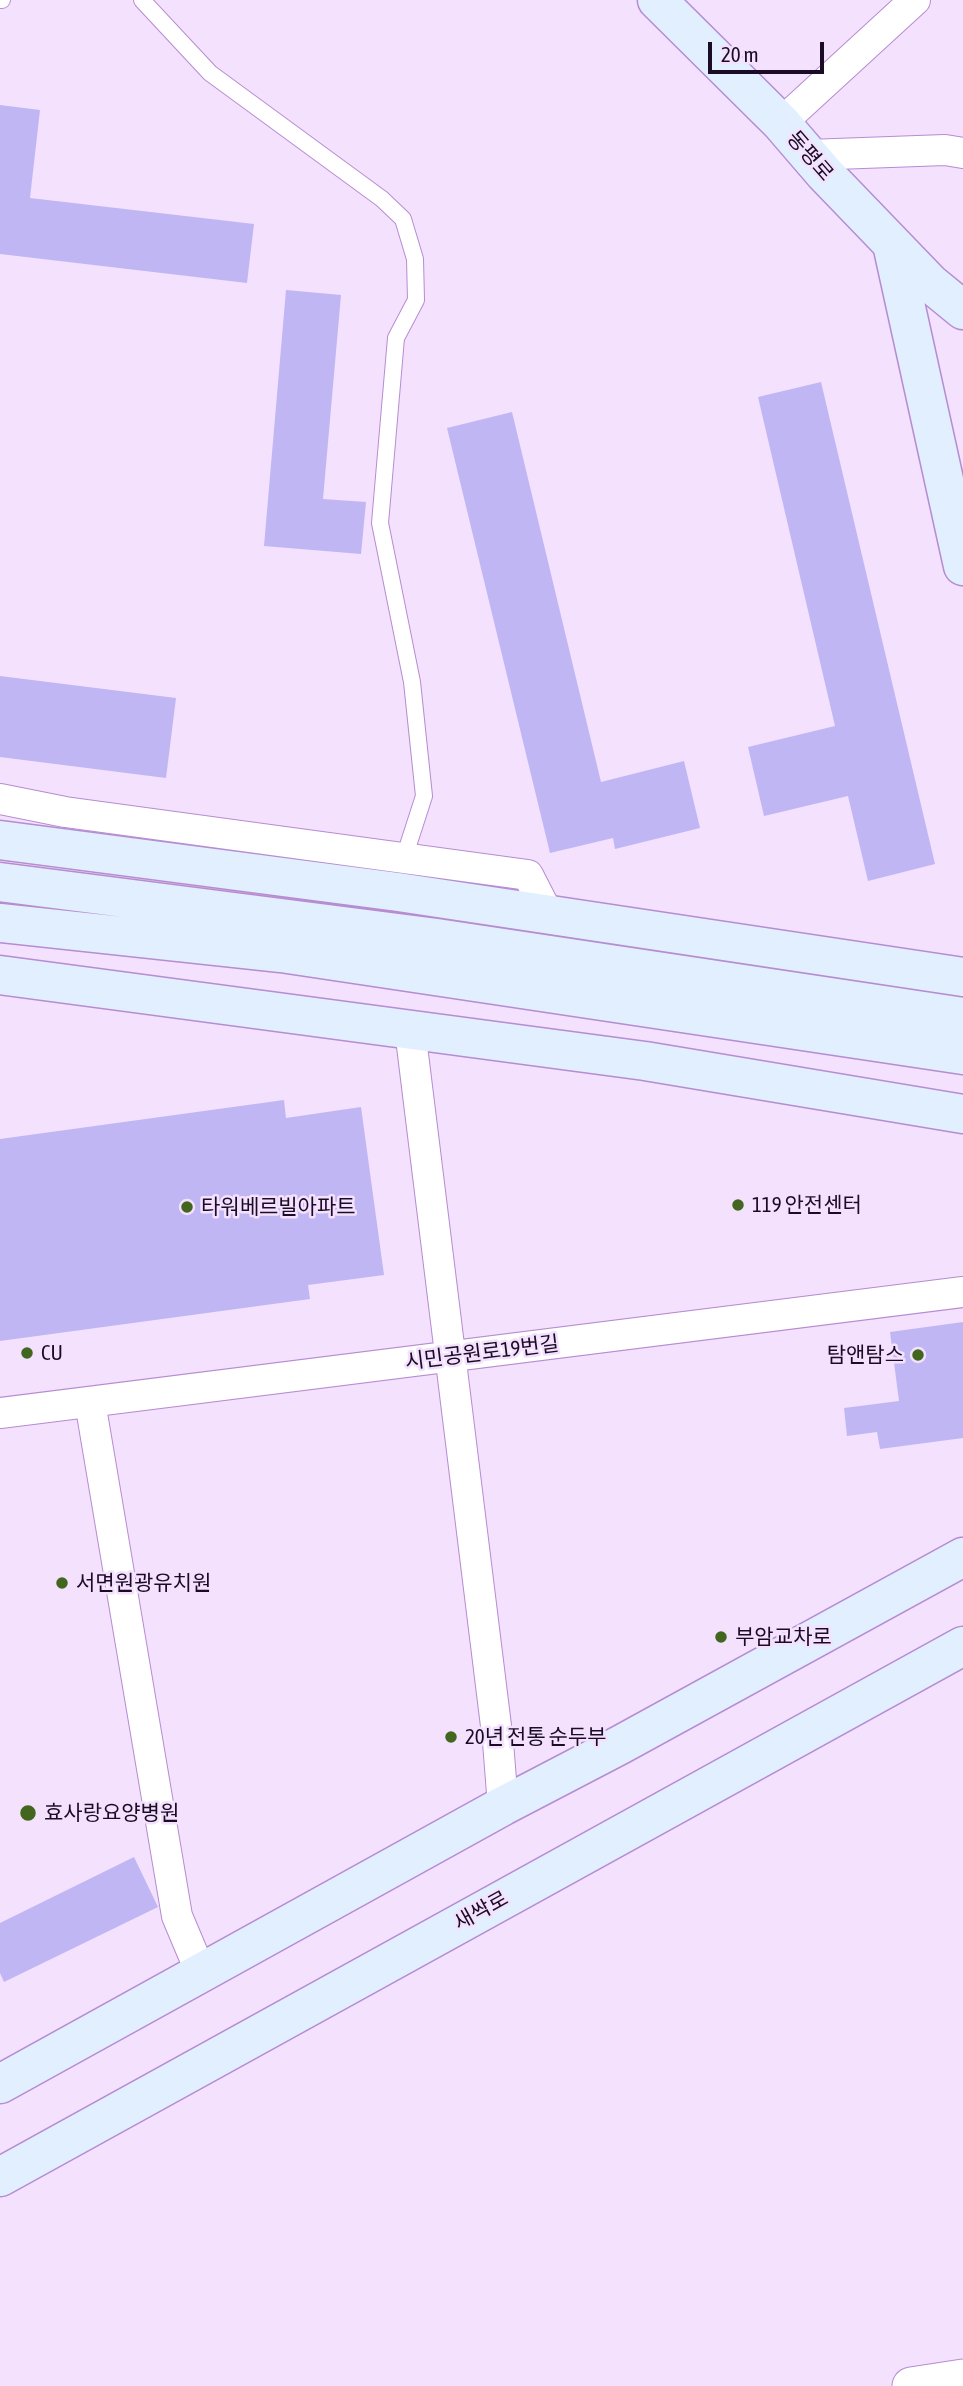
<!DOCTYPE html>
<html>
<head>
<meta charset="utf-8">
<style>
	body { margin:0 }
	#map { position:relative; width:963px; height:2386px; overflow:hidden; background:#f3e1fe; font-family:"Asap Condensed",sans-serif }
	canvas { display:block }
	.scale { position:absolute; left:708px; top:42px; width:116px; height:32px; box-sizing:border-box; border:4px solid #1b0b25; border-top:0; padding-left:9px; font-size:21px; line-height:24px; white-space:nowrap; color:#1b0b25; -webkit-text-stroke:5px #f3e1fe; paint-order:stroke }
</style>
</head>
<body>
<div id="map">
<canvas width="963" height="2386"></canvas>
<div class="scale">20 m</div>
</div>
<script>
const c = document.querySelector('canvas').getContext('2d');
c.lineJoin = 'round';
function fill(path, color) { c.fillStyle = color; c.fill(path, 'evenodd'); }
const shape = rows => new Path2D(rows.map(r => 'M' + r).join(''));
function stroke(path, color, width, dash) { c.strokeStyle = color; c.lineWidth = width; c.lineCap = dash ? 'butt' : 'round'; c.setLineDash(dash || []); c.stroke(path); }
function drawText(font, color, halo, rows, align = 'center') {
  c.font = font + ' "Asap Condensed","Noto Sans KR",sans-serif'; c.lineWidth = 5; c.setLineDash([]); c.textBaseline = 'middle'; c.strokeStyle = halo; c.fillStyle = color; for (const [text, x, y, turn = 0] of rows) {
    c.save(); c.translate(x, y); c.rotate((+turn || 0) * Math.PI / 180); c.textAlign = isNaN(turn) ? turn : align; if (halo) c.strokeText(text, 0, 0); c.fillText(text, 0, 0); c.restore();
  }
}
const building = shape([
	[0,105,40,110,30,198,254,224,247,283,0,254],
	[286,290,341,295,323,499,366,502,361,554,264,546],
	[821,382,935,864,868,881,848,796,764,816,748,747,835,726,758,397],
	[512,412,601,782,684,761,700,828,615,849,613,838,550,853,447,428],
	[0,676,176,698,166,778,0,757],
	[284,1100,286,1118,361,1107,384,1275,308,1285,310,1299,0,1341,0,1139],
	[963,1322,963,1438,880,1449,877,1432,847,1436,844,1408,899,1401,890,1332],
	[134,1857,158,1907,4,1982,0,1973,0,1923]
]);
const service = shape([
	[0,0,2,0],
	[142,0,210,73,382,199,403,219,415,259,416,300,396,338,380,523,412,682,424,796,404,858]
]);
const minor = shape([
	[781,123,915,0],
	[808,155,945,150,963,153],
	[0,799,65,812,528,875,548,914],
	[410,1030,498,1742,503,1806],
	[90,1402,177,1916,201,1973],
	[0,1413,963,1292]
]);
const tertiary = shape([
	[911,2386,963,2378]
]);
const secondary = shape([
	[657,0,781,123,824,173,930,283,963,310],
	[892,244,963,566],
	[0,840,398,892,963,977],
	[0,882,437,938,963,1017],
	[0,923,281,953,963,1055],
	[0,975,645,1061,963,1114],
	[0,2084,503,1806,620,1745,963,1557],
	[0,2177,963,1646]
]);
const markers = [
	[738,1205,7,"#43661f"],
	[187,1207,7,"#43661f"],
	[27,1353,7,"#43661f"],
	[918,1355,7,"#43661f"],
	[62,1583,7,"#43661f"],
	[721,1637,7,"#43661f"],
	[451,1737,7,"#43661f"],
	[28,1813,9,"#43661f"]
];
const streetNames = [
	["동평로",810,156,49],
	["시민공원로19번길",482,1353,-7],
	["새싹로",481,1911,-29]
];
const poiNames = [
	["119 안전센터",752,1205],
	["타워베르빌아파트",201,1207],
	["CU",41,1353],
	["탐앤탐스",904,1355,"right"],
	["서면원광유치원",76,1583],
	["부암교차로",735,1637],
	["20년 전통 순두부",465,1737],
	["효사랑요양병원",44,1813]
];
fill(building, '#c0b6f4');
stroke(service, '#b78cd1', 18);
stroke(minor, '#b78cd1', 32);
stroke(tertiary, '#b78cd1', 39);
stroke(secondary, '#b78cd1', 41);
stroke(service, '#fff', 16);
stroke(minor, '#fff', 30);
stroke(tertiary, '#fff', 37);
stroke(secondary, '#e1efff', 38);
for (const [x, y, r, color] of markers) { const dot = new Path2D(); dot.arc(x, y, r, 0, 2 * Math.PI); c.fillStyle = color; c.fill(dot); stroke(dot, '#f3e1fe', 2.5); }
drawText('21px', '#1b0b25', '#f3e1fe', streetNames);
drawText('21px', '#1b0b25', '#f3e1fe', poiNames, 'left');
</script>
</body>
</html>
